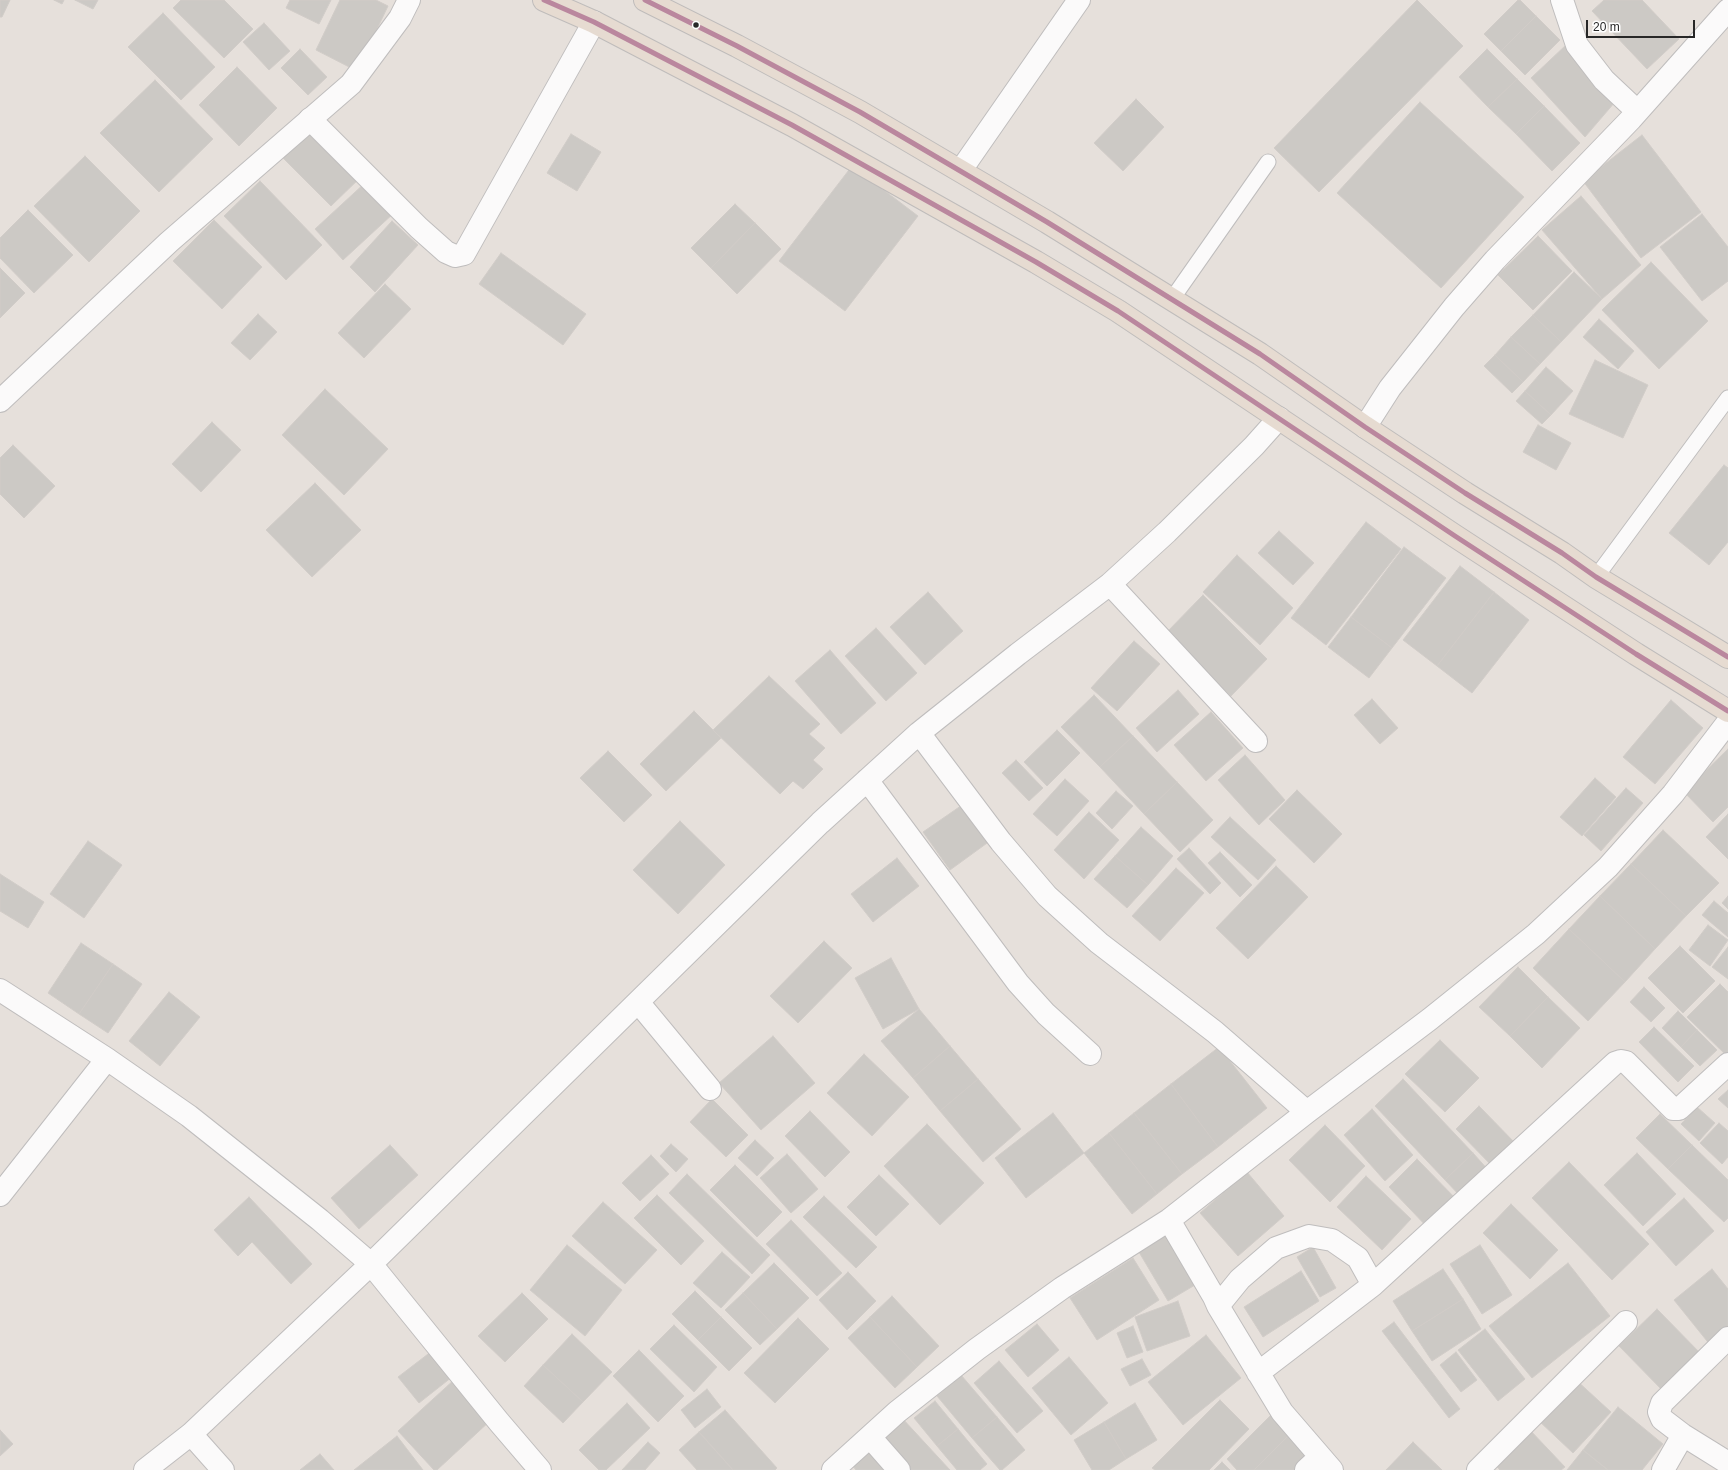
<!DOCTYPE html>
<html>
<head>
<meta charset="utf-8">
<style>
	body { margin:0 }
	#map { position:relative; width:1728px; height:1470px; overflow:hidden; background:#e6e0db; font-family:Helvetica,sans-serif }
	canvas { display:block }
	.scale { position:absolute; left:1586px; top:20px; width:109px; height:18px; box-sizing:border-box; border:2px solid #272727; border-top:0; padding-left:5px; font-size:12px; line-height:14px; white-space:nowrap; color:#272727; -webkit-text-stroke:3px #fff; paint-order:stroke }
</style>
</head>
<body>
<div id="map">
<canvas width="1728" height="1470"></canvas>
<div class="scale">20 m</div>
</div>
<script>
const c = document.querySelector('canvas').getContext('2d');
c.lineJoin = 'round';
function fill(path, color) { c.fillStyle = color; c.fill(path, 'evenodd'); }
const shape = rows => new Path2D(rows.map(r => 'M' + r).join(''));
function stroke(path, color, width, dash) { c.strokeStyle = color; c.lineWidth = width; c.lineCap = dash ? 'butt' : 'round'; c.setLineDash(dash || []); c.stroke(path); }
const building = shape([
	[0,0,10,0,2,17,0,17,0,0],
	[54,0,64,0,62,4,54,0],
	[75,0,98,0,93,9,75,0],
	[181,0,224,0,253,29,224,58,173,8,181,0],
	[290,0,331,0,319,24,286,8,290,0],
	[340,0,376,0,388,6,357,71,316,50,340,0],
	[1417,0,1463,46,1319,192,1274,148,1417,0],
	[1518,0,1520,0,1536,16,1501,51,1484,34,1518,0],
	[1604,0,1642,0,1679,39,1647,69,1592,11,1604,0],
	[163,13,215,67,181,100,128,47,163,13],
	[1536,16,1560,40,1525,75,1501,51,1536,16],
	[264,23,290,51,269,70,243,42,264,23],
	[1566,45,1615,102,1585,137,1531,78,1566,45],
	[300,49,327,77,308,95,281,68,300,49],
	[1487,49,1517,79,1488,107,1459,77,1487,49],
	[237,67,277,108,239,146,199,105,237,67],
	[1517,79,1544,106,1516,134,1488,107,1517,79],
	[155,80,213,139,159,192,100,133,155,80],
	[1136,99,1164,127,1123,171,1094,143,1136,99],
	[1420,102,1524,197,1441,288,1337,193,1420,102],
	[1544,106,1580,143,1552,171,1516,134,1544,106],
	[311,121,364,174,331,206,278,153,311,121],
	[571,134,601,152,577,191,547,173,571,134],
	[1642,135,1701,212,1641,258,1583,181,1642,135],
	[85,156,140,211,89,262,34,206,85,156],
	[852,166,918,216,845,311,779,261,852,166],
	[260,181,322,245,286,280,224,216,260,181],
	[366,182,395,212,343,260,315,229,366,182],
	[1581,196,1641,265,1602,299,1542,230,1581,196],
	[735,204,755,223,711,268,691,248,735,204],
	[28,210,73,255,34,293,0,258,0,238,28,210],
	[1702,214,1728,247,1728,281,1702,301,1660,247,1702,214],
	[214,220,262,267,222,309,173,261,214,220],
	[392,221,418,245,375,292,350,267,392,221],
	[755,223,781,249,737,294,711,268,755,223],
	[1538,236,1572,271,1533,310,1498,275,1538,236],
	[501,253,586,314,563,345,479,284,501,253],
	[1651,262,1708,321,1659,369,1602,310,1651,262],
	[0,268,25,293,0,318,0,268],
	[1574,272,1602,299,1561,342,1533,315,1574,272],
	[385,284,411,309,364,358,338,333,385,284],
	[258,314,277,332,250,360,231,343,258,314],
	[1533,315,1561,342,1540,364,1511,337,1533,315],
	[1599,319,1634,351,1618,369,1583,337,1599,319],
	[1511,337,1540,364,1523,382,1495,355,1511,337],
	[1495,355,1523,382,1512,393,1484,366,1495,355],
	[1595,360,1648,385,1623,438,1569,414,1595,360],
	[1546,367,1573,391,1551,415,1525,391,1546,367],
	[325,389,388,449,344,495,282,435,325,389],
	[1525,391,1551,415,1542,424,1516,401,1525,391],
	[212,422,241,450,201,492,172,464,212,422],
	[1538,425,1571,443,1556,470,1523,452,1538,425],
	[13,445,55,486,24,518,0,494,0,458,13,445],
	[1724,465,1728,468,1728,542,1709,565,1669,533,1724,465],
	[315,483,361,530,312,577,266,530,315,483],
	[1366,522,1401,549,1326,645,1291,618,1366,522],
	[1279,531,1314,563,1293,585,1258,553,1279,531],
	[1404,547,1446,578,1392,648,1351,617,1404,547],
	[1237,555,1293,608,1260,645,1203,592,1237,555],
	[1460,566,1494,592,1437,666,1403,640,1460,566],
	[928,592,963,631,925,665,890,627,928,592],
	[1494,592,1529,620,1472,693,1437,666,1494,592],
	[1203,595,1267,659,1231,696,1167,632,1203,595],
	[1351,617,1392,648,1369,678,1328,647,1351,617],
	[876,628,917,673,886,701,845,656,876,628],
	[1134,641,1160,664,1117,711,1091,688,1134,641],
	[830,650,876,703,841,734,795,681,830,650],
	[769,676,820,724,809,734,825,748,813,760,823,769,803,789,793,781,780,794,713,730,769,676],
	[1178,690,1199,714,1157,752,1136,728,1178,690],
	[1094,695,1133,736,1100,767,1061,727,1094,695],
	[1372,699,1398,728,1380,744,1354,715,1372,699],
	[1671,700,1703,728,1655,784,1623,757,1671,700],
	[694,711,721,738,666,791,640,764,694,711],
	[1211,712,1243,748,1206,781,1174,745,1211,712],
	[1057,730,1080,753,1047,786,1024,762,1057,730],
	[1133,736,1177,782,1144,814,1100,767,1133,736],
	[1728,749,1728,807,1713,822,1684,792,1728,749],
	[608,751,652,795,624,822,580,778,608,751],
	[1245,755,1285,800,1259,825,1218,780,1245,755],
	[1016,760,1043,788,1029,801,1002,773,1016,760],
	[1595,778,1616,797,1582,836,1560,817,1595,778],
	[1065,779,1089,801,1057,836,1033,814,1065,779],
	[1177,782,1213,820,1180,852,1144,814,1177,782],
	[1626,788,1643,803,1601,851,1584,835,1626,788],
	[1297,790,1342,834,1314,863,1269,819,1297,790],
	[1116,791,1133,806,1112,829,1096,813,1116,791],
	[968,801,994,838,950,870,923,832,968,801],
	[1089,812,1119,840,1084,879,1054,850,1089,812],
	[1728,814,1728,859,1706,837,1728,814],
	[1230,817,1276,860,1258,880,1211,837,1230,817],
	[680,821,725,865,678,914,633,870,680,821],
	[1141,827,1173,856,1148,885,1115,856,1141,827],
	[1663,830,1719,883,1686,916,1631,864,1663,830],
	[88,841,122,865,84,918,50,894,88,841],
	[1189,848,1221,883,1210,894,1177,859,1189,848],
	[1220,852,1252,885,1240,897,1208,863,1220,852],
	[1115,856,1148,885,1127,908,1094,879,1115,856],
	[897,858,919,886,873,922,851,894,897,858],
	[1631,864,1686,916,1655,949,1600,896,1631,864],
	[1276,866,1308,897,1248,959,1216,928,1276,866],
	[1176,868,1204,893,1160,941,1132,916,1176,868],
	[0,874,44,902,28,928,0,911,0,874],
	[1600,896,1655,949,1625,982,1569,929,1600,896],
	[1728,896,1728,909,1722,903,1728,896],
	[1714,901,1728,913,1728,937,1702,915,1714,901],
	[1708,925,1728,940,1710,966,1689,950,1708,925],
	[1569,929,1625,982,1588,1021,1533,968,1569,929],
	[824,941,852,968,798,1023,770,996,824,941],
	[81,943,113,964,79,1014,48,993,81,943],
	[1680,946,1715,981,1683,1013,1648,978,1680,946],
	[1728,947,1728,979,1712,967,1728,947],
	[891,958,919,1009,883,1029,855,978,891,958],
	[113,964,142,984,108,1033,79,1014,113,964],
	[1518,967,1548,997,1510,1036,1479,1007,1518,967],
	[1720,984,1728,992,1728,1057,1687,1017,1720,984],
	[1644,987,1665,1008,1651,1022,1630,1002,1644,987],
	[169,992,200,1017,160,1066,129,1041,169,992],
	[1548,997,1580,1028,1542,1068,1510,1036,1548,997],
	[919,1009,950,1046,913,1078,881,1041,919,1009],
	[1678,1011,1697,1030,1681,1047,1662,1028,1678,1011],
	[1654,1027,1694,1066,1678,1082,1639,1042,1654,1027],
	[1697,1030,1717,1050,1700,1066,1681,1047,1697,1030],
	[773,1036,815,1083,761,1130,719,1083,773,1036],
	[1440,1040,1479,1078,1445,1112,1405,1074,1440,1040],
	[950,1046,978,1079,940,1111,913,1078,950,1046],
	[1219,1047,1267,1108,1218,1147,1171,1084,1219,1047],
	[864,1054,909,1097,872,1136,827,1093,864,1054],
	[978,1079,1021,1129,983,1162,940,1111,978,1079],
	[1403,1079,1473,1153,1445,1180,1375,1106,1403,1079],
	[1171,1084,1218,1147,1182,1174,1134,1113,1171,1084],
	[1728,1090,1728,1108,1718,1099,1728,1090],
	[712,1099,748,1135,726,1157,690,1122,712,1099],
	[1479,1106,1517,1145,1494,1168,1456,1129,1479,1106],
	[1697,1107,1715,1123,1699,1141,1681,1124,1697,1107],
	[1372,1109,1413,1155,1385,1181,1344,1135,1372,1109],
	[810,1111,850,1152,825,1177,785,1136,810,1111],
	[1053,1113,1084,1153,1026,1198,995,1158,1053,1113],
	[1134,1113,1182,1174,1157,1194,1109,1133,1134,1113],
	[1660,1114,1692,1145,1668,1169,1636,1138,1660,1114],
	[1719,1123,1728,1131,1728,1157,1722,1164,1700,1143,1719,1123],
	[927,1124,984,1183,940,1225,884,1166,927,1124],
	[1325,1125,1365,1166,1330,1202,1289,1160,1325,1125],
	[1109,1133,1157,1194,1132,1214,1084,1153,1109,1133],
	[755,1140,774,1158,757,1176,738,1158,755,1140],
	[671,1144,688,1159,676,1172,660,1156,671,1144],
	[390,1145,418,1175,359,1229,331,1198,390,1145],
	[1692,1145,1728,1180,1728,1218,1724,1222,1668,1169,1692,1145],
	[1473,1153,1490,1172,1462,1198,1445,1180,1473,1153],
	[1637,1153,1676,1194,1643,1226,1604,1185,1637,1153],
	[787,1154,818,1189,791,1213,760,1178,787,1154],
	[651,1155,669,1174,640,1201,622,1183,651,1155],
	[1417,1159,1459,1202,1430,1230,1389,1187,1417,1159],
	[1569,1162,1649,1244,1612,1280,1532,1198,1569,1162],
	[735,1165,782,1212,757,1237,710,1190,735,1165],
	[1247,1172,1284,1216,1238,1256,1200,1213,1247,1172],
	[687,1174,770,1255,752,1274,669,1193,687,1174],
	[879,1175,909,1204,876,1236,847,1207,879,1175],
	[1366,1176,1411,1219,1382,1250,1337,1207,1366,1176],
	[657,1195,704,1241,681,1265,634,1218,657,1195],
	[824,1196,877,1247,856,1268,803,1217,824,1196],
	[249,1197,312,1264,291,1284,252,1242,238,1256,214,1230,249,1197],
	[1684,1198,1714,1231,1676,1266,1646,1232,1684,1198],
	[603,1202,657,1250,625,1284,572,1236,603,1202],
	[1511,1204,1558,1250,1530,1279,1483,1233,1511,1204],
	[791,1220,842,1273,817,1296,766,1244,791,1220],
	[1167,1228,1200,1282,1168,1301,1136,1247,1167,1228],
	[567,1245,622,1290,585,1336,530,1290,567,1245],
	[1480,1245,1512,1295,1482,1314,1450,1264,1480,1245],
	[1313,1247,1336,1288,1320,1297,1297,1257,1313,1247],
	[722,1252,750,1277,721,1308,693,1283,722,1252],
	[1133,1258,1159,1300,1097,1340,1070,1298,1133,1258],
	[774,1263,809,1298,777,1329,743,1293,774,1263],
	[1568,1263,1610,1316,1532,1378,1489,1326,1568,1263],
	[1443,1269,1463,1299,1412,1331,1393,1301,1443,1269],
	[1712,1269,1728,1289,1728,1332,1711,1346,1674,1300,1712,1269],
	[1301,1271,1319,1301,1263,1337,1244,1307,1301,1271],
	[848,1272,876,1301,847,1330,819,1300,848,1272],
	[695,1291,721,1317,698,1340,672,1314,695,1291],
	[522,1293,548,1319,505,1362,478,1336,522,1293],
	[743,1293,777,1329,760,1345,725,1310,743,1293],
	[892,1296,939,1346,917,1367,870,1317,892,1296],
	[1463,1299,1481,1329,1432,1361,1412,1331,1463,1299],
	[1178,1301,1190,1336,1147,1351,1135,1317,1178,1301],
	[1657,1309,1703,1356,1665,1393,1619,1346,1657,1309],
	[721,1317,752,1348,729,1371,698,1340,721,1317],
	[870,1317,917,1367,895,1388,848,1338,870,1317],
	[798,1318,829,1349,775,1403,744,1373,798,1318],
	[1394,1322,1460,1409,1449,1418,1382,1331,1394,1322],
	[1037,1324,1059,1350,1028,1377,1005,1350,1037,1324],
	[674,1325,717,1367,694,1392,650,1349,674,1325],
	[1133,1326,1143,1352,1127,1358,1117,1333,1133,1326],
	[1485,1329,1525,1379,1498,1401,1458,1350,1485,1329],
	[572,1334,612,1372,583,1402,543,1365,572,1334],
	[1206,1335,1241,1378,1183,1425,1148,1382,1206,1335],
	[639,1350,684,1396,658,1422,613,1376,639,1350],
	[432,1351,452,1377,419,1403,398,1377,432,1351],
	[1456,1352,1477,1380,1461,1392,1440,1365,1456,1352],
	[1069,1357,1108,1403,1071,1435,1032,1388,1069,1357],
	[1142,1359,1151,1375,1130,1386,1121,1369,1142,1359],
	[999,1361,1043,1411,1017,1433,974,1383,999,1361],
	[543,1365,583,1402,563,1423,524,1386,543,1365],
	[961,1375,997,1417,972,1438,937,1396,961,1375],
	[455,1379,491,1420,437,1470,434,1470,398,1431,455,1379],
	[1575,1379,1611,1412,1573,1453,1538,1420,1575,1379],
	[707,1389,721,1407,695,1428,681,1410,707,1389],
	[1220,1400,1249,1429,1209,1470,1155,1470,1152,1468,1220,1400],
	[935,1401,958,1429,937,1446,914,1418,935,1401],
	[627,1403,650,1428,606,1470,599,1470,579,1450,627,1403],
	[1135,1403,1157,1440,1126,1459,1104,1422,1135,1403],
	[1618,1407,1663,1444,1642,1470,1608,1470,1583,1450,1618,1407],
	[725,1410,777,1468,775,1470,733,1470,699,1432,725,1410],
	[1273,1413,1292,1432,1254,1470,1237,1470,1227,1459,1273,1413],
	[997,1417,1025,1450,1002,1470,1000,1470,972,1438,997,1417],
	[902,1418,950,1470,905,1470,878,1441,902,1418],
	[1104,1422,1126,1459,1109,1470,1092,1470,1074,1440,1104,1422],
	[958,1429,987,1464,980,1470,957,1470,937,1446,958,1429],
	[1529,1429,1565,1467,1561,1470,1500,1470,1493,1462,1529,1429],
	[0,1430,13,1444,0,1456,0,1430],
	[699,1432,733,1470,697,1470,679,1450,699,1432],
	[1292,1432,1315,1455,1300,1470,1254,1470,1292,1432],
	[397,1436,423,1470,354,1470,397,1436],
	[648,1442,660,1453,645,1470,622,1470,648,1442],
	[1413,1442,1442,1470,1386,1470,1413,1442],
	[875,1445,895,1470,856,1470,852,1465,875,1445],
	[1583,1450,1608,1470,1567,1470,1583,1450],
	[320,1454,334,1470,300,1470,320,1454],
	[1222,1462,1230,1470,1214,1470,1222,1462]
]);
const service = shape([
	[1172,299,1268,162],
	[1596,577,1728,398]
]);
const minor = shape([
	[1562,0,1577,45,1604,80,1637,111],
	[310,119,419,228,446,252,455,256,464,254,594,22],
	[961,170,1079,0],
	[1365,427,1390,388,1454,307,1495,260,1631,119,1728,10],
	[1110,584,1256,741],
	[919,733,1001,842,1047,896,1099,943,1215,1032,1307,1112],
	[867,780,1018,983,1046,1014,1090,1054],
	[0,990,107,1059,189,1116,320,1220,371,1264,499,1422,540,1470],
	[638,1002,710,1089],
	[0,1195,107,1059],
	[1169,1220,1214,1297,1218,1306,1282,1412,1332,1470],
	[1218,1306,1240,1279,1276,1248,1309,1236,1332,1240,1358,1258,1373,1285,1615,1063,1621,1061,1626,1062,1673,1109,1679,1109,1728,1064],
	[1728,1338,1662,1403,1659,1412,1662,1419,1683,1435,1728,1463],
	[1258,1373,1373,1285],
	[191,1434,223,1470],
	[870,1437,899,1470],
	[145,1470,191,1434,371,1264,820,823,919,733,1018,654,1110,584,1167,532,1254,446,1279,418],
	[833,1470,897,1412,977,1349,1062,1288,1169,1220,1307,1112,1430,1019,1536,934,1608,867,1673,794,1728,722],
	[1306,1470,1320,1457],
	[1478,1470,1626,1322],
	[1663,1470,1683,1435]
]);
const tertiary = shape([
	[0,401,169,242,351,84,400,18,409,0]
]);
const trunk = shape([
	[544,0,594,22,792,125,1036,262,1118,311,1455,536,1636,654,1728,711],
	[645,0,737,46,860,112,1047,222,1260,354,1365,427,1465,493,1562,553,1596,577,1728,657]
]);
const bus1 = shape([
	[544,0,594,22,792,125,1036,262,1118,311,1455,536,1636,654,1728,711],
	[645,0,737,46,860,112,1047,222,1260,354,1365,427,1465,493,1562,553,1596,577,1728,657]
]);
const markers = [
	[696,25,3.5,"#272727"]
];
fill(building, '#ccc9c5');
stroke(building, '#d1ccc8', 1);
stroke(service, '#bfbdbd', 17);
stroke(minor, '#bfbdbd', 24);
stroke(tertiary, '#bfbdbd', 24);
stroke(trunk, '#bfbcbb', 24);
stroke(service, '#fbfafa', 15);
stroke(minor, '#fbfafa', 22);
stroke(tertiary, '#fbfafa', 22);
stroke(trunk, '#e6dbd1', 22);
stroke(bus1, '#ba879e', 5);
for (const [x, y, r, color] of markers) { const dot = new Path2D(); dot.arc(x, y, r, 0, 2 * Math.PI); c.fillStyle = color; c.fill(dot); stroke(dot, '#fff', 1.5); }
</script>
</body>
</html>
